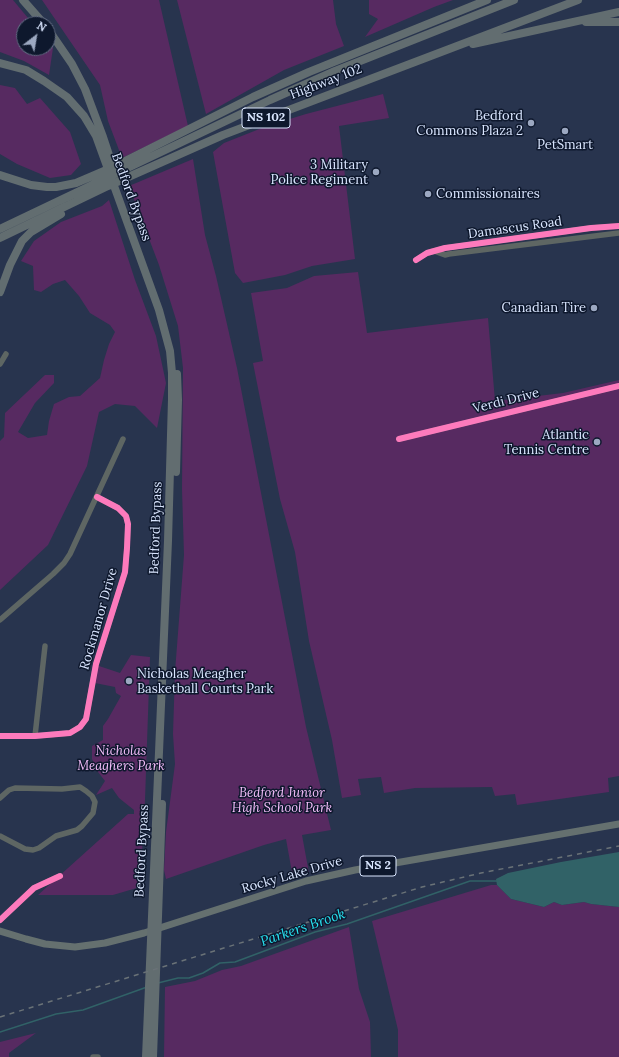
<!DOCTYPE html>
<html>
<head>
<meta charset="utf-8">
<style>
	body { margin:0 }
	#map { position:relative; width:619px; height:1057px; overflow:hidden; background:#28344e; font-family:Lora,serif }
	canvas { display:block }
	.north { position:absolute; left:16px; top:16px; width:40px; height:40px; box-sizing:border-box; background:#0e182d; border:1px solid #606a81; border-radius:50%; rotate:31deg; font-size:11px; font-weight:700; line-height:16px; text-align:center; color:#dae6ff }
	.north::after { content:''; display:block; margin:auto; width:14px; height:18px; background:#9ca8c1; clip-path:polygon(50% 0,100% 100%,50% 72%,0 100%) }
</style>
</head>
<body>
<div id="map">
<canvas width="619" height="1057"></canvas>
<div class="north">N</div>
</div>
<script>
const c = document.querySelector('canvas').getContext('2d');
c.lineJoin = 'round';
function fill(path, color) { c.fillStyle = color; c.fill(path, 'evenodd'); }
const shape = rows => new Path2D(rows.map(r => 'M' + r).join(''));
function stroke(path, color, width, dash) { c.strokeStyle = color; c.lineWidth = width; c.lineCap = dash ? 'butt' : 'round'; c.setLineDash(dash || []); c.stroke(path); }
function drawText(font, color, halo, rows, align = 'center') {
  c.font = font + ' Lora,serif'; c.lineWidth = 3; c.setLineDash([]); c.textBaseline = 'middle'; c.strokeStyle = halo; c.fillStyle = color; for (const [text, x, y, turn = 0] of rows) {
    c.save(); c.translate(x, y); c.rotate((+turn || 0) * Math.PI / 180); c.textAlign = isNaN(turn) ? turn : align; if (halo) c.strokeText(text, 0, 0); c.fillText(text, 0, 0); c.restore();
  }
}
const green = shape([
	[0,0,13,0,33,24,24,24,24,48,48,48,48,43,53,48,49,75,24,61,0,52],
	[42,0,159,0,188,126,122,158,108,121,100,85],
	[177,0,333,0,336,24,344,46,284,70,206,114],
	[369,0,453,0,434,7,365,37,378,19,369,14],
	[0,85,15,88,27,104,40,98,70,132,81,164,71,175,50,178,17,164,0,154],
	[383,94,389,118,339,126,355,259,312,266,285,275,243,283,235,273,213,152,224,143,267,126,306,114],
	[193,159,205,235,216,276,237,368,306,727,331,830,302,835,309,873,293,878,286,839,264,845,166,879,164,870,166,832,175,764,173,734,175,672,184,555,182,489,183,368,178,326,159,265,129,186],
	[109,200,135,280,156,336,166,383,157,428,135,406,115,404,99,412,87,466,48,545,0,590,0,441,4,437,5,413,45,375,54,375,54,383,35,403,18,432,28,438,47,435,49,421,54,404,69,397,80,396,100,378,104,360,109,344,115,332,110,325,90,313,79,296,65,280,53,284,41,292,34,290,33,266,21,261,34,241,61,222,102,206],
	[358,272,367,333,488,318,495,401,563,393,619,380,619,776,608,778,609,792,517,805,515,794,495,796,492,787,415,788,384,793,381,777,358,779,361,795,342,798,332,740,309,641,295,552,280,499,253,363,263,361,251,293,287,288,314,276],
	[131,655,150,657,145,800,140,887,113,895,38,895,128,814,134,814,134,810,119,798,112,788,96,795,105,781,98,772,92,759,92,746,103,740,103,726,108,719,121,696,116,693,115,687,90,682,93,664,120,673],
	[491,885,497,885,511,899,544,907,554,902,562,905,584,902,591,904,619,907,619,1057,398,1057,398,1030,372,921],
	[349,927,359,989,370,1022,371,1057,164,1057,165,987,195,981,222,970,241,966],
	[36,1033,9,1053,9,1057,0,1057,0,1042]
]);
const water = shape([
	[619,852,619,907,591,904,584,902,562,905,554,902,544,907,511,899,497,885,496,879,508,873,561,862]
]);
const stream = shape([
	[158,983,178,978,189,978,203,973,220,963,235,962,315,932,347,924,470,881,498,881],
	[0,1032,56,1014,83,1010,147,987]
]);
const minor = shape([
	[434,251,445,255,449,254,619,233],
	[416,260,427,253,445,248,591,228,619,226],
	[0,364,6,354],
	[399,439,619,386],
	[0,620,53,574,64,563,70,554,123,439],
	[0,736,35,736,70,733,80,727,86,719,96,664,125,572,127,548,128,524,126,516,118,508,97,497],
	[35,736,45,646],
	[0,798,9,790,15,788,62,789,80,787,86,791,92,796,95,802,93,813,82,826,77,830,56,836,39,848,33,850,25,849,0,836],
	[0,920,34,888,60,876],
	[93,1057,98,1057]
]);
const major = shape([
	[0,931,26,939,45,944,75,947,105,943,144,933,306,881,355,870,619,824]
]);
const highway = shape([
	[23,0,44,24],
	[586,22,619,22],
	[48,29,72,64,85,89,103,137,113,167],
	[473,44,619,12],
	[0,63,26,70,44,81,67,97,84,116,96,136,159,310,170,351,172,373,172,399,168,541,146,1057],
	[0,175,31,185,47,187,56,187,76,183,111,168,253,97,309,72,487,0],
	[0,229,270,100,335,71,514,0],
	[0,238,108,186,223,135,578,0],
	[0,292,10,265,22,241,31,232,61,214],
	[176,472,178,400,177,374],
	[153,1057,162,804]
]);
const rail = shape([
	[0,1017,422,887,481,873,619,846]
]);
const cycleway = shape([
	[416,260,427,253,445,248,591,228,619,226],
	[399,439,619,386],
	[0,736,35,736,70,733,80,727,86,719,96,664,125,572,127,548,128,524,126,516,118,508,97,497],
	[0,920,34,888,60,876]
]);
const markers = [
	[531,123,4,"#9ca8c1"],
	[565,131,4,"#9ca8c1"],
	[376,172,4,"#9ca8c1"],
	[428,194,4,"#9ca8c1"],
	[594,308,4,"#9ca8c1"],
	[597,442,4,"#9ca8c1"],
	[129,681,4,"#9ca8c1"]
];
const shields = [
	[266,118,48],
	[378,866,36]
];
const shieldNames = [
	["NS 102",266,118],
	["NS 2",378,866]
];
const streetNames = [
	["Highway 102",326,82,-21],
	["Bedford Bypass",131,197,70],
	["Damascus Road",515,228,-8],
	["Verdi Drive",506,401,-14],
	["Bedford Bypass",156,528,-88],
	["Rockmanor Drive",99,619,-74],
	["Bedford Bypass",142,851,-87],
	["Rocky Lake Drive",292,875,-16]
];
const poiNames = [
	["Bedford",523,116],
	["Commons Plaza 2",523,131],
	["PetSmart",565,145,"center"],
	["3 Military",368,165],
	["Police Regiment",368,180],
	["Commissionaires",436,194,"left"],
	["Canadian Tire",586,308],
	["Atlantic",589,435],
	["Tennis Centre",589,450],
	["Nicholas Meagher",137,674,"left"],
	["Basketball Courts Park",137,689,"left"]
];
const parkNames = [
	["Nicholas",121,751],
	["Meaghers Park",121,766],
	["Bedford Junior",282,793],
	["High School Park",282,808]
];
const waterNames = [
	["Parkers Brook",303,928,-19]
];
fill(green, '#572a61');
fill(water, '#316267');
stroke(stream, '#316267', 1.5);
stroke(minor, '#5e6663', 5.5);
stroke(major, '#65706f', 7);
stroke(highway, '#626d70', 8);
stroke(rail, '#6a7277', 1.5, [5, 5]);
stroke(cycleway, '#fd7abc', 6);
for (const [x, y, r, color] of markers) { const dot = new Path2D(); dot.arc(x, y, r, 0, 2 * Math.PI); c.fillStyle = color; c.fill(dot); stroke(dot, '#0e182d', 1.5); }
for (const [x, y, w] of shields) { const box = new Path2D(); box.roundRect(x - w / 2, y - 10, w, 20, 3); c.fillStyle = '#0e182d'; c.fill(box); stroke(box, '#dae6ff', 1); }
drawText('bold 12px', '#dae6ff', null, shieldNames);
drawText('13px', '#dae6ff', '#0e182d', streetNames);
drawText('13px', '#dae6ff', '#0e182d', poiNames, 'right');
drawText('italic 13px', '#f4bdfa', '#0e182d', parkNames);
drawText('italic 14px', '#28e0ee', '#0e182d', waterNames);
</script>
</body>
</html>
